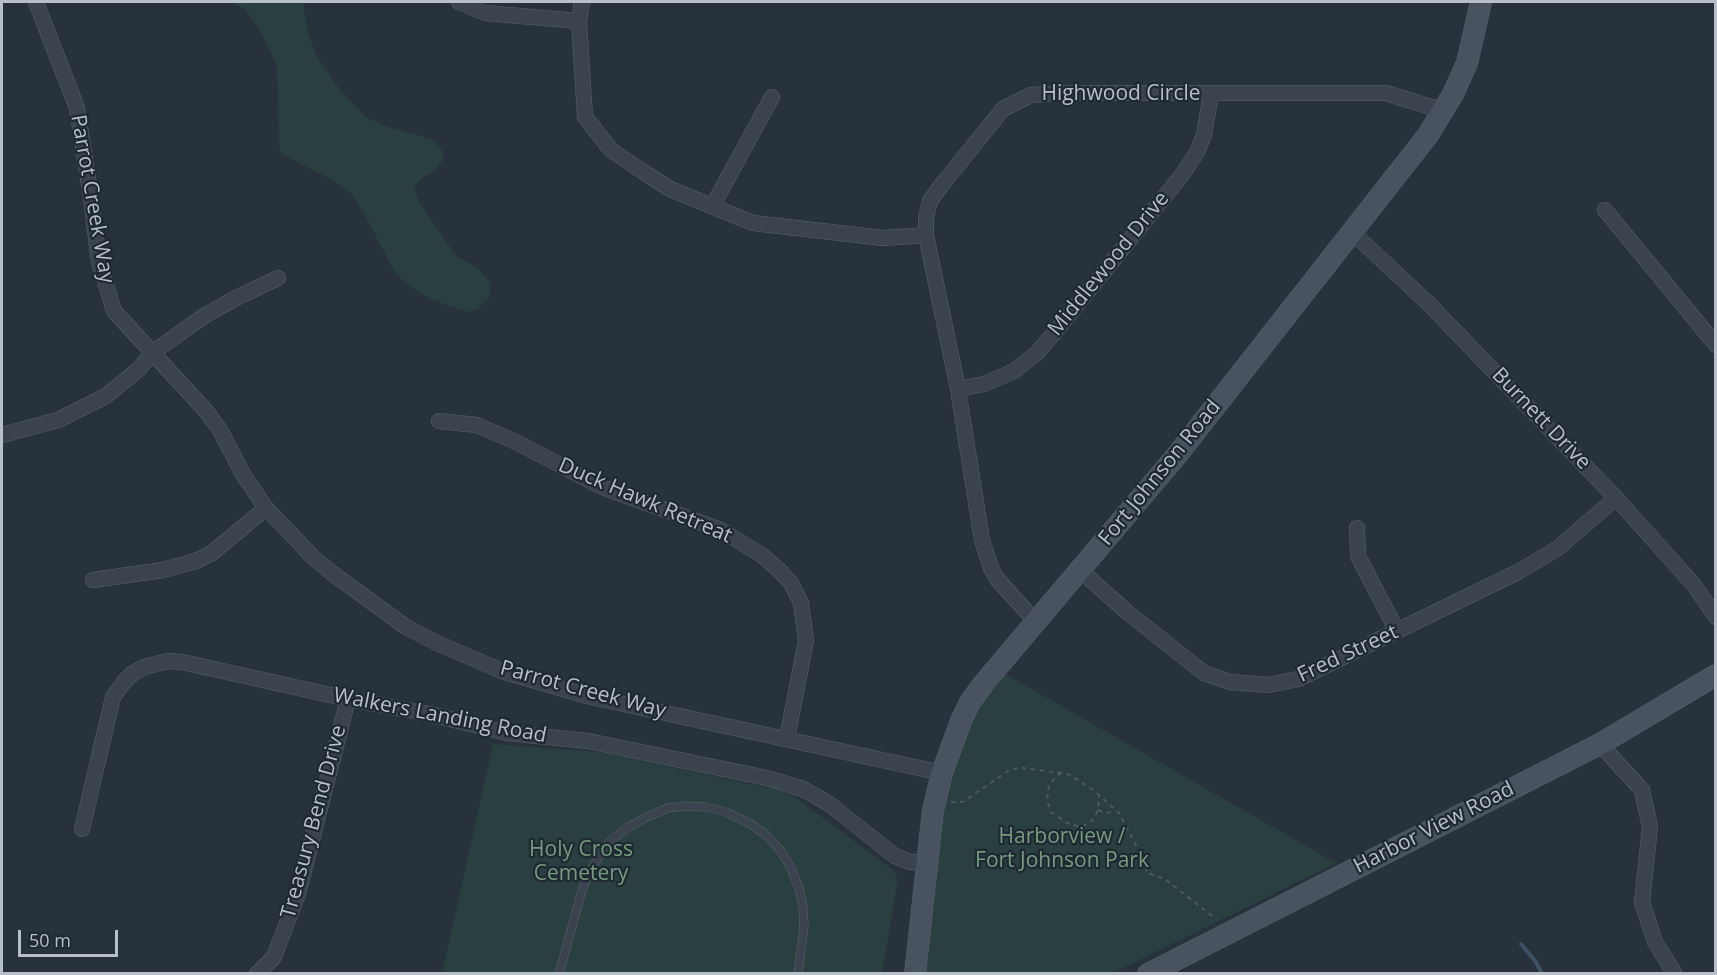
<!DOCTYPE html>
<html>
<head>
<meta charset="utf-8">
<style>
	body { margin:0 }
	#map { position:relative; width:1717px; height:975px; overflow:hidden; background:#27323d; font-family:"Open Sans",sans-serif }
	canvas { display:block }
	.frame { position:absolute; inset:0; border:3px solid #b7bfc8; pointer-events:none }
	.scale { position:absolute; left:18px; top:930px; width:100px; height:27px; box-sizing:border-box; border:3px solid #b7bfc8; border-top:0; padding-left:8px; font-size:18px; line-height:21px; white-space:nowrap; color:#b7bfc8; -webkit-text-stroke:4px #1f2933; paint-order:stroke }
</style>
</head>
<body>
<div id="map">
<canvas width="1717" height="975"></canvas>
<div class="frame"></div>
<div class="scale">50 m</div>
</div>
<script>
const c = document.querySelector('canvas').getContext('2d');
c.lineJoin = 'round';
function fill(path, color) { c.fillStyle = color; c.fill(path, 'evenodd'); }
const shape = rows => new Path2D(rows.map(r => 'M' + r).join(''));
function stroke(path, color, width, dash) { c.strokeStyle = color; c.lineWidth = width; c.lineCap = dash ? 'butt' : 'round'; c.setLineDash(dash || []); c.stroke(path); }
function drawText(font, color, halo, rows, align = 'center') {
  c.font = font + ' "Open Sans",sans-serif'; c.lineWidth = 4.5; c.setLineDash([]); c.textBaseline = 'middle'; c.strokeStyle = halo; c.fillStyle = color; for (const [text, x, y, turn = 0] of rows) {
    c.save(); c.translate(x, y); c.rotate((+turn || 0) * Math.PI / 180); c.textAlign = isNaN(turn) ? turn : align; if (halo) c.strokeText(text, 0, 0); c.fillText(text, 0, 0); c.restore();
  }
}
const green = shape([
	[231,2,303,2,308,33,317,56,340,90,366,117,388,127,418,135,435,141,443,152,444,159,433,172,422,178,414,188,418,200,456,256,477,267,491,283,490,296,478,309,468,312,430,299,404,282,394,271,367,219,352,194,331,179,282,154,279,147,277,66,261,32,245,9],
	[1005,674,1336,863,1113,973,922,974,942,813,950,774,962,739,982,703],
	[493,744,600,752,775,789,795,797,893,870,896,875,898,880,882,973,442,974]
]);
const stream = shape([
	[1521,944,1536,962,1542,974]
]);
const path = shape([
	[1061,772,1049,785,1047,800,1051,812,1067,823,1081,827,1093,820,1098,810,1099,795],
	[951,802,962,802,970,797,1011,769,1023,768,1068,774,1092,789,1119,813,1144,860,1147,873,1165,879,1216,919],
	[1098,810,1106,813,1115,811]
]);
const lane = shape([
	[559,974,581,894,588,874,609,842,628,827,649,816,668,808,686,806,706,807,726,812,751,824,766,835,780,850,791,868,799,888,803,907,804,927,798,974]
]);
const street = shape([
	[36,2,77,108,91,198,99,262,114,311,206,411,220,430,244,476,266,508,313,557,332,573,406,627,437,643,502,671,587,696,942,773],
	[459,2,485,13,579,21],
	[582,2,579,21,585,117,611,150,642,171,670,189,753,223,883,238,926,235],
	[713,205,772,97],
	[1605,210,1716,345],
	[1353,233,1429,304,1616,498,1694,585,1716,617],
	[958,389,984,384,1014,371,1037,353,1055,332,1182,175,1197,152,1204,135,1211,93],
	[439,421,477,425,516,442,602,487,721,530,763,556,782,573,791,583,801,603,806,641,787,738],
	[2,435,58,420,106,396,139,369,152,353,204,316,236,298,278,278],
	[1357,528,1358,556,1397,631],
	[1080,570,1127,612,1204,673,1230,682,1268,685,1298,679,1518,572,1558,548,1616,498],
	[93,580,163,570,196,561,212,553,266,508],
	[1037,623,997,579,991,568,982,540,958,389,926,235,926,218,930,201,940,187,1003,109,1031,95,1065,93,1386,93,1444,111],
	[1600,744,1642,790,1650,827,1642,902,1655,942,1675,974],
	[82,829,113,697,124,682,132,674,144,667,168,661,182,662,348,699,430,714,507,733,588,741,767,778,803,789,828,803,895,856,910,862,926,863],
	[257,974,274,957,298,894,348,699]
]);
const secondary = shape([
	[915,974,933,810,942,773,961,721,970,702,984,683,1177,455,1428,135,1453,94,1467,63,1481,2],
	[1148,974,1600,744,1716,675]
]);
const streetNames = [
	["Highwood Circle",1121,94],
	["Parrot Creek Way",92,199,80],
	["Middlewood Drive",1109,264,-51],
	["Burnett Drive",1541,419,46],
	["Fort Johnson Road",1160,473,-51],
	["Duck Hawk Retreat",645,501,23],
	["Fred Street",1348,654,-25],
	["Parrot Creek Way",583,690,15],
	["Walkers Landing Road",440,716,11],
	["Treasury Bend Drive",314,822,-75],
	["Harbor View Road",1434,828,-27]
];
const parkNames = [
	["Harborview /",1062,837],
	["Fort Johnson Park",1062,861],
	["Holy Cross",581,850],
	["Cemetery",581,874]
];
fill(green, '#2a3f3f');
stroke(stream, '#3e5165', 4);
stroke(lane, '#58626b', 9);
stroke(street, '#58626b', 16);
stroke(secondary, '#58626b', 22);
stroke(path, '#495c5d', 2, [4.5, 4.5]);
stroke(lane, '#3b444e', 8);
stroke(street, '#3b444e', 15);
stroke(secondary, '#495360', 21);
drawText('21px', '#b7bfc8', '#1f2933', streetNames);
drawText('21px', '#779c7d', '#1f2933', parkNames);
</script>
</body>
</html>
